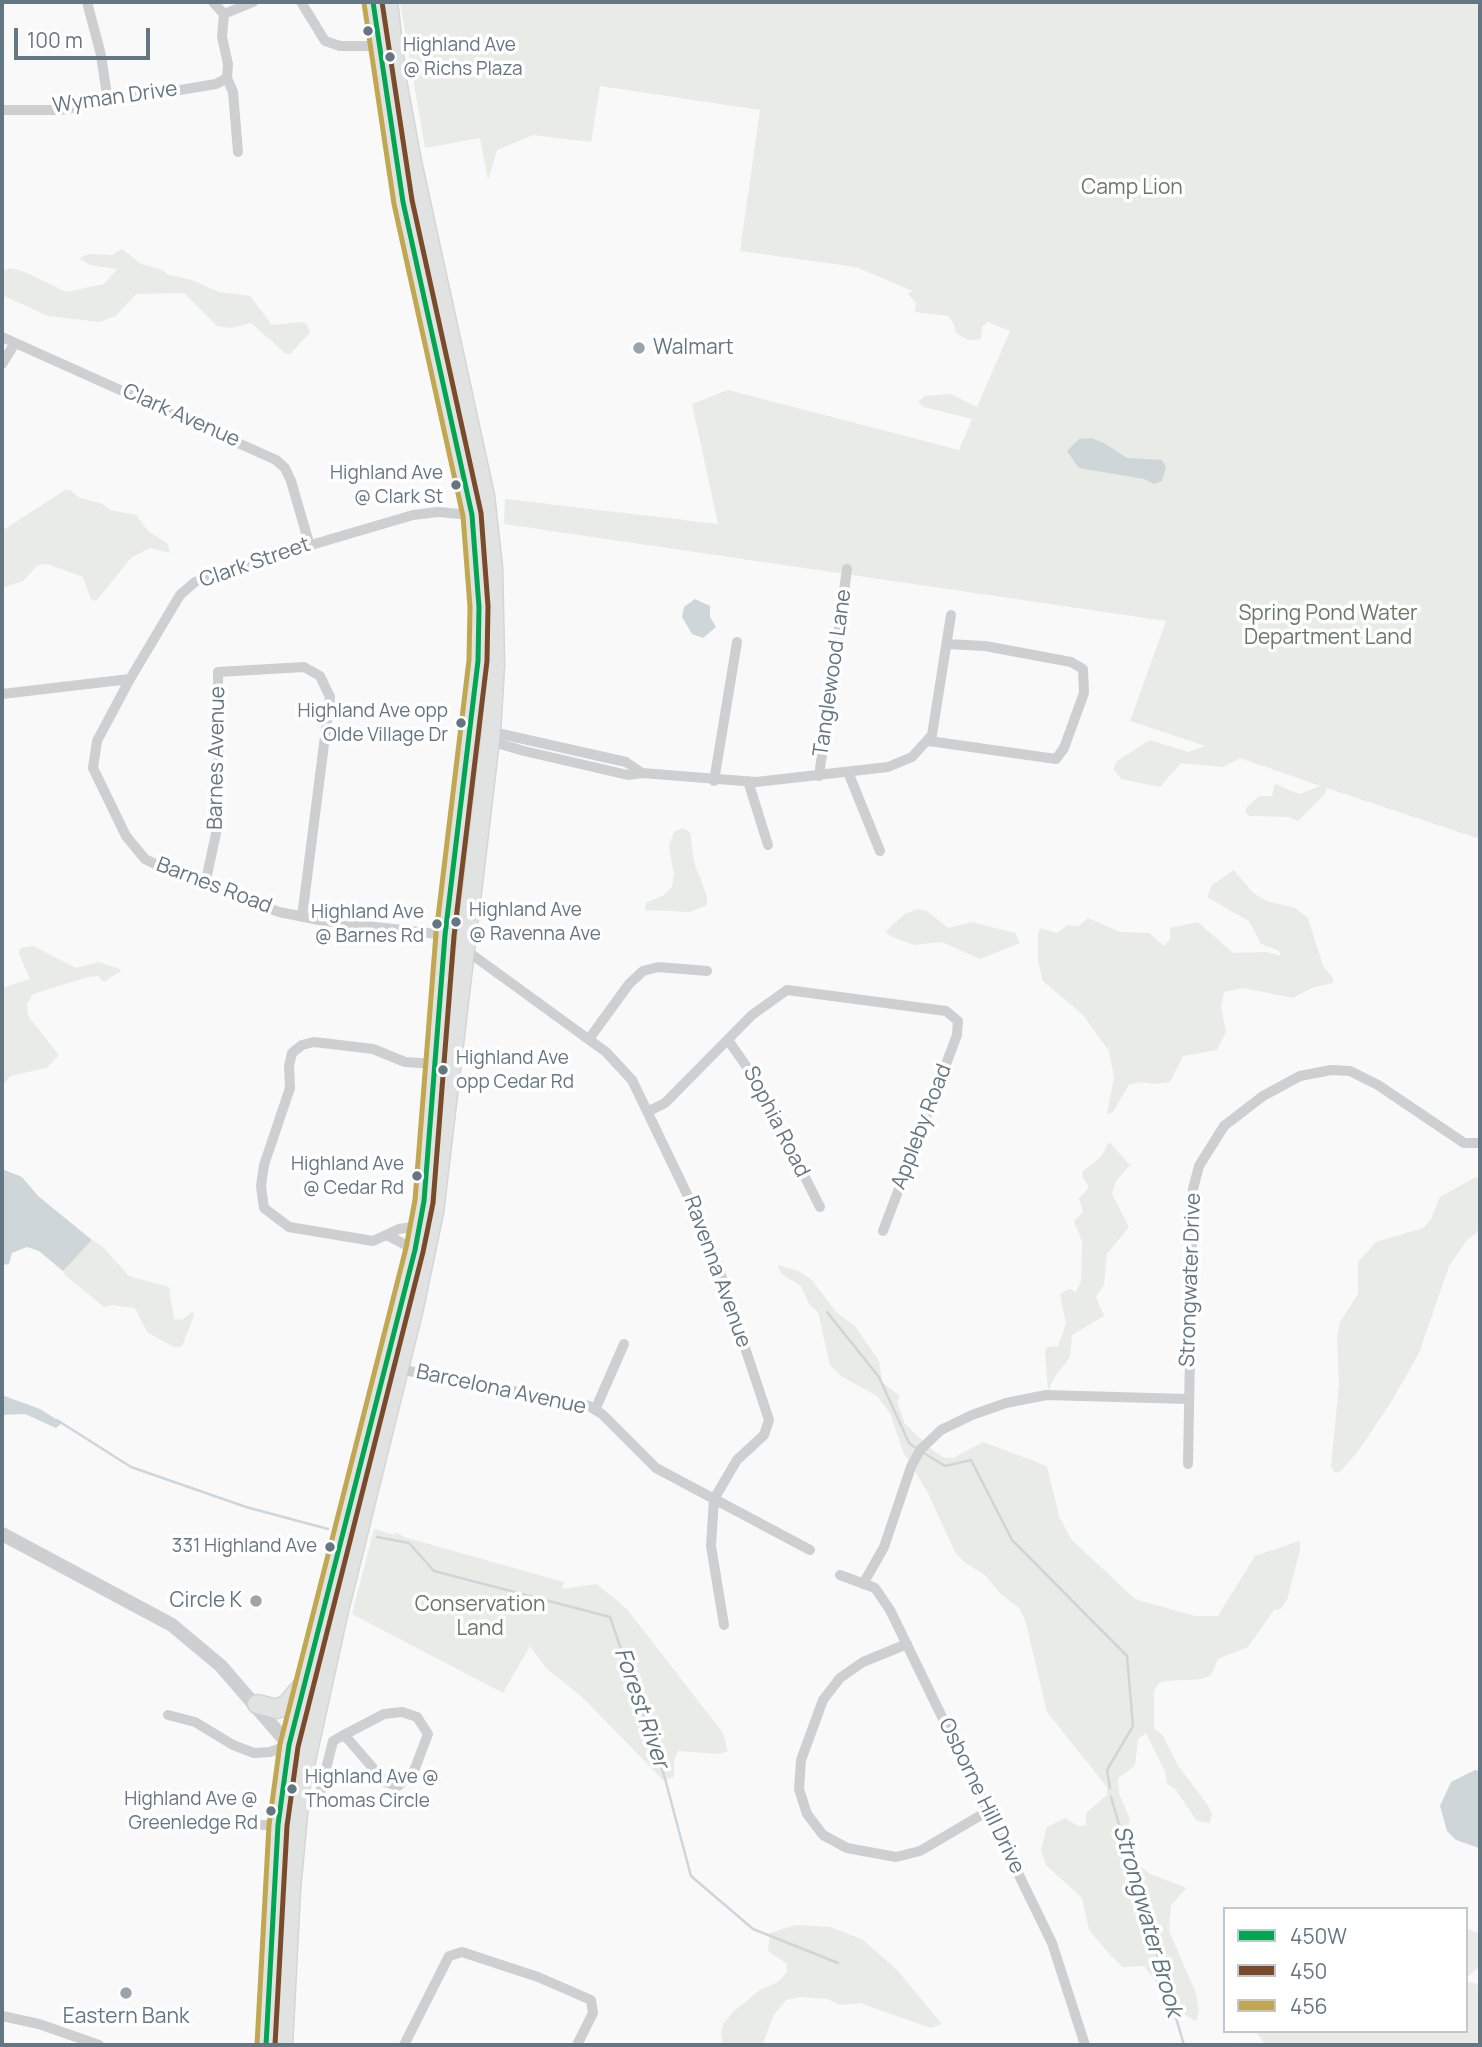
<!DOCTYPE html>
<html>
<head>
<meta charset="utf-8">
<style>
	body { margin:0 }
	#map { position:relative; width:1482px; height:2047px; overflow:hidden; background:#f9f9f9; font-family:Manrope,sans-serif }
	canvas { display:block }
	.frame { position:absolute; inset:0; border:4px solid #657683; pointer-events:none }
	.legend { position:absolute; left:1223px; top:1907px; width:245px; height:126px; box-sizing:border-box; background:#fff; border:2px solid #c1c8cd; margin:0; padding:9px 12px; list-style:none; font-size:21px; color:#657683 }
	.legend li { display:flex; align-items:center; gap:14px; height:35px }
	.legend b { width:35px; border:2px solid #c1c8cd }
	.scale { position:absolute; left:14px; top:28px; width:136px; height:32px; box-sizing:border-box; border:4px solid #657683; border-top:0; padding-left:9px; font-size:21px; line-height:24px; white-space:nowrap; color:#657683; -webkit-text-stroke:5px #fff; paint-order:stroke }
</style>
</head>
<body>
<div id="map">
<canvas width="1482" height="2047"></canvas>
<div class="frame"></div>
<ul class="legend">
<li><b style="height:9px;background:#00a651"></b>450W</li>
<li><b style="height:9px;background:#7a4b2a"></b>450</li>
<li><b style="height:9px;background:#c1a74f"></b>456</li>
</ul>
<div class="scale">100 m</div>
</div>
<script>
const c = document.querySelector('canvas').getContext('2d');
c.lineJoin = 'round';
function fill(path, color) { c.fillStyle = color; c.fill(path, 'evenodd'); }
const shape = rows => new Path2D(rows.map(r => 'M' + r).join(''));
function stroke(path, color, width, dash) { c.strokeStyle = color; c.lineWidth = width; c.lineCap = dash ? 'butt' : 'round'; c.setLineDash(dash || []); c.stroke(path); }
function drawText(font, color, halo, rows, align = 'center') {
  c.font = font + ' Manrope,sans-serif'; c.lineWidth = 7; c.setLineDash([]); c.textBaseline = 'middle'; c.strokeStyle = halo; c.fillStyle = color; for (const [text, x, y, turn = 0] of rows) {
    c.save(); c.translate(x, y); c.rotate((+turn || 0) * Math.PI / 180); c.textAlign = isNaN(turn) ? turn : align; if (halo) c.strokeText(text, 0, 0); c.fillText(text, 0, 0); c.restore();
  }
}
const green = shape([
	[400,2,1480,2,1480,839,1327,788,1325,794,1298,821,1289,817,1251,816,1246,814,1246,808,1259,796,1272,796,1275,784,1299,794,1321,786,1240,758,1223,767,1181,763,1160,787,1121,779,1113,769,1117,761,1150,740,1188,752,1205,746,1130,721,1166,621,504,524,505,499,718,524,692,404,728,390,959,450,972,419,924,407,918,402,925,396,951,394,977,407,1010,331,988,322,982,327,981,339,968,340,956,333,954,324,948,316,915,312,916,303,908,294,913,291,856,267,740,251,760,110,600,86,591,142,533,135,497,150,488,180,480,138,425,148],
	[122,249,141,264,162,270,169,275,192,280,219,292,250,296,272,325,300,322,307,324,310,333,290,354,286,354,251,323,231,328,217,326,184,293,136,294,116,316,100,322,48,316,2,295,2,272,10,268,25,272,66,292,104,284,117,269,90,265,79,258,89,254,112,255],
	[65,490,70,490,80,498,100,503,111,510,136,515,148,531,168,544,170,553,150,548,132,557,96,601,91,599,83,577,47,564,38,565,23,581,2,588,2,531],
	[683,828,690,832,694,862,707,896,707,905,690,912,645,910,646,903,664,895,672,887,674,875,669,846,674,832],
	[1234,870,1253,893,1267,901,1295,908,1308,918,1323,966,1333,978,1333,983,1311,988,1293,998,1243,988,1224,992,1221,1007,1226,1032,1217,1050,1183,1056,1170,1082,1153,1084,1141,1082,1129,1085,1113,1112,1107,1114,1114,1077,1109,1051,1083,1015,1043,981,1038,960,1038,933,1041,928,1057,933,1068,925,1079,926,1088,918,1120,932,1149,933,1164,946,1170,939,1170,928,1198,922,1233,953,1266,952,1281,956,1278,950,1261,944,1249,921,1207,897,1212,885],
	[917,909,927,911,948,928,972,922,1015,933,1020,943,980,959,942,942,914,945,890,936,886,931,905,914],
	[33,946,76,968,99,962,122,970,104,982,98,976,88,977,33,994,27,1004,28,1016,59,1055,46,1068,11,1076,2,1086,2,988,30,979,19,954,20,948],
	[1109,1142,1130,1165,1116,1181,1112,1194,1129,1227,1107,1254,1104,1285,1096,1297,1104,1316,1072,1335,1070,1357,1054,1378,1048,1392,1045,1350,1047,1347,1058,1346,1066,1324,1060,1294,1069,1289,1076,1292,1081,1281,1082,1242,1074,1221,1083,1212,1079,1198,1089,1187,1082,1176,1083,1171,1101,1157],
	[1476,1177,1480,1179,1480,1230,1467,1240,1449,1266,1419,1353,1391,1402,1359,1450,1341,1471,1335,1473,1331,1467,1339,1384,1337,1338,1340,1322,1358,1294,1358,1262,1376,1242,1423,1228,1431,1219,1440,1197],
	[92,1240,102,1246,129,1276,169,1287,174,1319,182,1320,193,1311,194,1316,182,1346,174,1347,147,1332,135,1308,111,1305,104,1307,65,1275,63,1271],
	[778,1265,798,1271,811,1279,837,1313,855,1326,879,1361,882,1382,900,1396,897,1402,905,1424,935,1452,945,1458,953,1458,983,1442,1047,1466,1059,1516,1071,1539,1135,1599,1195,1616,1218,1616,1255,1556,1300,1541,1300,1550,1287,1600,1281,1609,1274,1610,1248,1647,1218,1659,1211,1675,1202,1679,1166,1681,1159,1683,1154,1691,1154,1728,1163,1736,1179,1767,1207,1804,1212,1813,1210,1823,1197,1821,1175,1789,1167,1784,1165,1771,1146,1733,1138,1739,1135,1766,1118,1778,1119,1793,1130,1819,1125,1839,1129,1858,1150,1874,1187,1888,1171,1905,1169,1931,1196,1993,1199,2012,1196,2021,1177,2010,1144,1966,1123,1967,1111,1956,1089,1930,1082,1898,1046,1865,1041,1850,1047,1827,1065,1818,1078,1826,1086,1825,1086,1813,1107,1795,1107,1787,1047,1712,1026,1623,1020,1609,1000,1593,985,1575,965,1563,955,1552,928,1493,903,1452,890,1413,877,1396,841,1376,830,1365,818,1312,809,1304,801,1286,781,1274],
	[374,1529,395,1535,395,1532,407,1538,564,1582,562,1589,597,1584,626,1608,723,1733,728,1751,720,1754,678,1751,674,1761,674,1777,663,1780,583,1698,546,1668,530,1646,503,1693,352,1614],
	[796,1925,831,1927,863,1940,897,1970,942,2024,931,2028,860,2003,840,2005,827,1999,800,1997,786,2000,774,2015,762,2045,723,2045,721,2033,724,2023,735,2010,760,1990,778,1982,787,1972,787,1964,768,1951,770,1933],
	[1468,1929,1480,1934,1480,1966,1466,1978],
	[1466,1981,1480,1985,1480,2045,1266,2045,1255,2031,1466,2031]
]);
const water = shape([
	[1091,438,1104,443,1127,458,1162,460,1166,467,1162,481,1154,484,1144,479,1079,468,1067,451,1079,439],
	[695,599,710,606,710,617,716,627,703,638,692,634,682,617,684,607],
	[2,1169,22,1177,38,1196,92,1240,63,1271,39,1251,27,1247,12,1253,9,1264,2,1265],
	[2,1395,40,1409,62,1423,56,1428,25,1414,2,1415],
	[1475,1770,1480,1771,1479,1848,1456,1840,1447,1831,1440,1806,1451,1782]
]);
const stream = shape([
	[827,1312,879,1377,909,1443,916,1448],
	[57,1420,131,1467,246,1507,328,1529],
	[922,1452,945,1466,971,1460,1012,1540,1127,1656,1133,1726,1107,1770,1110,1788],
	[377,1537,409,1543,434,1571,610,1617,664,1775,691,1876,753,1929,838,1963],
	[1111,1797,1184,2045]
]);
const minor = shape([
	[87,2,101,55,108,102],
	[213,2,224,14,222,37,228,64,227,78,233,92,238,152],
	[301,2,325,41,340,46,380,46],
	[224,14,253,2],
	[2,110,60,110,216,84,227,78],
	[2,337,276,460,285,468,291,481,309,543],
	[2,364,15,343],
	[130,679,97,741,93,768,126,836,145,859,169,871,279,912,324,921,445,935,606,1052,632,1080,710,1242,769,1420,764,1435,737,1460,714,1499,711,1546,724,1625],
	[2,694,130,679,180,595,195,582,216,573,413,515,438,512,472,515],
	[471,731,490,741,524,751,628,775,642,773,756,782,888,767,912,757,932,735,951,615],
	[488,731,626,762,642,773],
	[929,741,1056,759,1064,748,1084,693,1083,669,1071,662,985,646,947,644],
	[848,772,880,851],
	[819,776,847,569],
	[714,781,737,642],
	[748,781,768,845],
	[205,885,219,819,218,672,304,667,320,676,330,697,302,917],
	[589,1039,629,984,643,971,658,967,707,971],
	[728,1040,756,1080,820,1207],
	[649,1111,665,1103,752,1015,787,990,946,1011,958,1021,957,1035,883,1231],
	[419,1226,399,1229,373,1241,289,1227,264,1208,261,1186,264,1165,290,1088,289,1066,292,1053,302,1045,314,1042,373,1049,405,1062,436,1064],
	[387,1235,415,1250],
	[399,1369,589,1406,602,1414,656,1468,810,1550],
	[595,1410,624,1344],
	[1188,1464,1193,1189,1199,1166,1224,1126,1263,1096,1300,1076,1331,1070,1350,1071,1378,1085,1464,1143,1480,1143],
	[840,1575,875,1588,890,1610,1052,1943,1085,2045],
	[863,1584,884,1547,911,1467,920,1450,941,1430,972,1415,1006,1403,1046,1395,1187,1399],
	[907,1644,863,1662,840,1678,823,1700,801,1760,799,1789,807,1814,823,1835,847,1848,896,1857,920,1851,988,1811],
	[168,1715,195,1722,233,1745,254,1753,270,1752,289,1745],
	[298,1808,320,1793,333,1741,342,1736,347,1738,385,1782,398,1786,414,1771,428,1734,417,1717,402,1712,384,1714,342,1736],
	[140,1824,278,1825],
	[2,2016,39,2024,99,2045],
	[404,2045,445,1964,449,1956,462,1952,538,1977,591,2000,593,2013,577,2045]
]);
const tertiary = shape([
	[2,1534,172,1625,221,1666,289,1745,308,1750]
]);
const primary = shape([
	[257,1704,277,1709,287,1704,301,1687],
	[266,2045,278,1825,289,1745,415,1250,424,1201,445,935,478,661,479,607,472,515,403,202,373,2],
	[283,2045,291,1889,301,1783,339,1610,413,1312,434,1212,491,731,495,665,493,568,485,496,412,162,397,81,388,2]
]);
const bus1 = shape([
	[266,2045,278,1825,289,1745,415,1250,424,1201,445,935,478,661,479,607,472,515,403,202,373,2]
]);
const bus2 = shape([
	[275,2045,287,1826,298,1747,423,1252,433,1203,454,936,487,661,488,606,481,513,412,200,382,2]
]);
const bus3 = shape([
	[257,2045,269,1825,280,1744,406,1248,415,1200,436,934,469,660,470,607,463,516,394,204,364,3]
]);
const markers = [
	[368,31,6,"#657683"],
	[390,57,6,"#657683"],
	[639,348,7,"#99a4ac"],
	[456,485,6,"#657683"],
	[461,723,6,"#657683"],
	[456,922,6,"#657683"],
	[437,924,6,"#657683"],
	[443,1070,6,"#657683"],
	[417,1176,6,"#657683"],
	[330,1547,6,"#657683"],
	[256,1601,7,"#99a4ac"],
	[292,1789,6,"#657683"],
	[271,1811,6,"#657683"],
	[126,1993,7,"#99a4ac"]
];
const busNames = [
	["Highland Ave",403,46,"left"],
	["@ Richs Plaza",403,70,"left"],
	["Highland Ave",443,474],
	["@ Clark St",443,498],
	["Highland Ave opp",448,712],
	["Olde Village Dr",448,736],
	["Highland Ave",469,911,"left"],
	["@ Ravenna Ave",469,935,"left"],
	["Highland Ave",424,913],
	["@ Barnes Rd",424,937],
	["Highland Ave",456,1059,"left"],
	["opp Cedar Rd",456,1083,"left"],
	["Highland Ave",404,1165],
	["@ Cedar Rd",404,1189],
	["331 Highland Ave",317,1547],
	["Highland Ave @",305,1778,"left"],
	["Thomas Circle",305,1802,"left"],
	["Highland Ave @",258,1800],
	["Greenledge Rd",258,1824]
];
const streetNames = [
	["Wyman Drive",115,98,-8],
	["Clark Avenue",181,416,24],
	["Clark Street",255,563,-19],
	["Tanglewood Lane",833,673,-82],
	["Barnes Avenue",217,758,-89],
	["Barnes Road",214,886,21],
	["Sophia Road",776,1122,63],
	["Appleby Road",922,1127,-69],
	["Ravenna Avenue",717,1272,70],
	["Strongwater Drive",1191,1280,-88],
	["Barcelona Avenue",501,1390,12],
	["Osborne Hill Drive",981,1796,64]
];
const parkNames = [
	["Camp Lion",1132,188],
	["Spring Pond Water",1328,614],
	["Department Land",1328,638],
	["Conservation",480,1605],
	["Land",480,1629]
];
const poiNames = [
	["Walmart",653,348],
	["Circle K",242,1601,"right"],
	["Eastern Bank",126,2017,"center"]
];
const waterNames = [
	["Forest River",641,1708,71],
	["Strongwater Brook",1147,1921,74]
];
fill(green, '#e8ebe6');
fill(water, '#ced6d9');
stroke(stream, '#ced6d9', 2.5);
stroke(primary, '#d5d6d7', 21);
stroke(minor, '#cecfd0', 10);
stroke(tertiary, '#cecfd0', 14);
stroke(primary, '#e1e2e2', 18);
stroke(bus1, '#00a651', 5);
stroke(bus2, '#7a4b2a', 5);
stroke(bus3, '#c1a74f', 5);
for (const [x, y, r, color] of markers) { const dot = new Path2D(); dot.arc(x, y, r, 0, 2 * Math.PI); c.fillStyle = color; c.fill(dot); stroke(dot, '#fff', 2.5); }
drawText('19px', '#657683', '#fff', busNames, 'right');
drawText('21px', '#657683', '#fff', streetNames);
drawText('21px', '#687a64', '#fff', parkNames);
drawText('21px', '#657683', '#fff', poiNames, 'left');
drawText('italic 23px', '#60757c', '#fff', waterNames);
</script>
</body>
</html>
